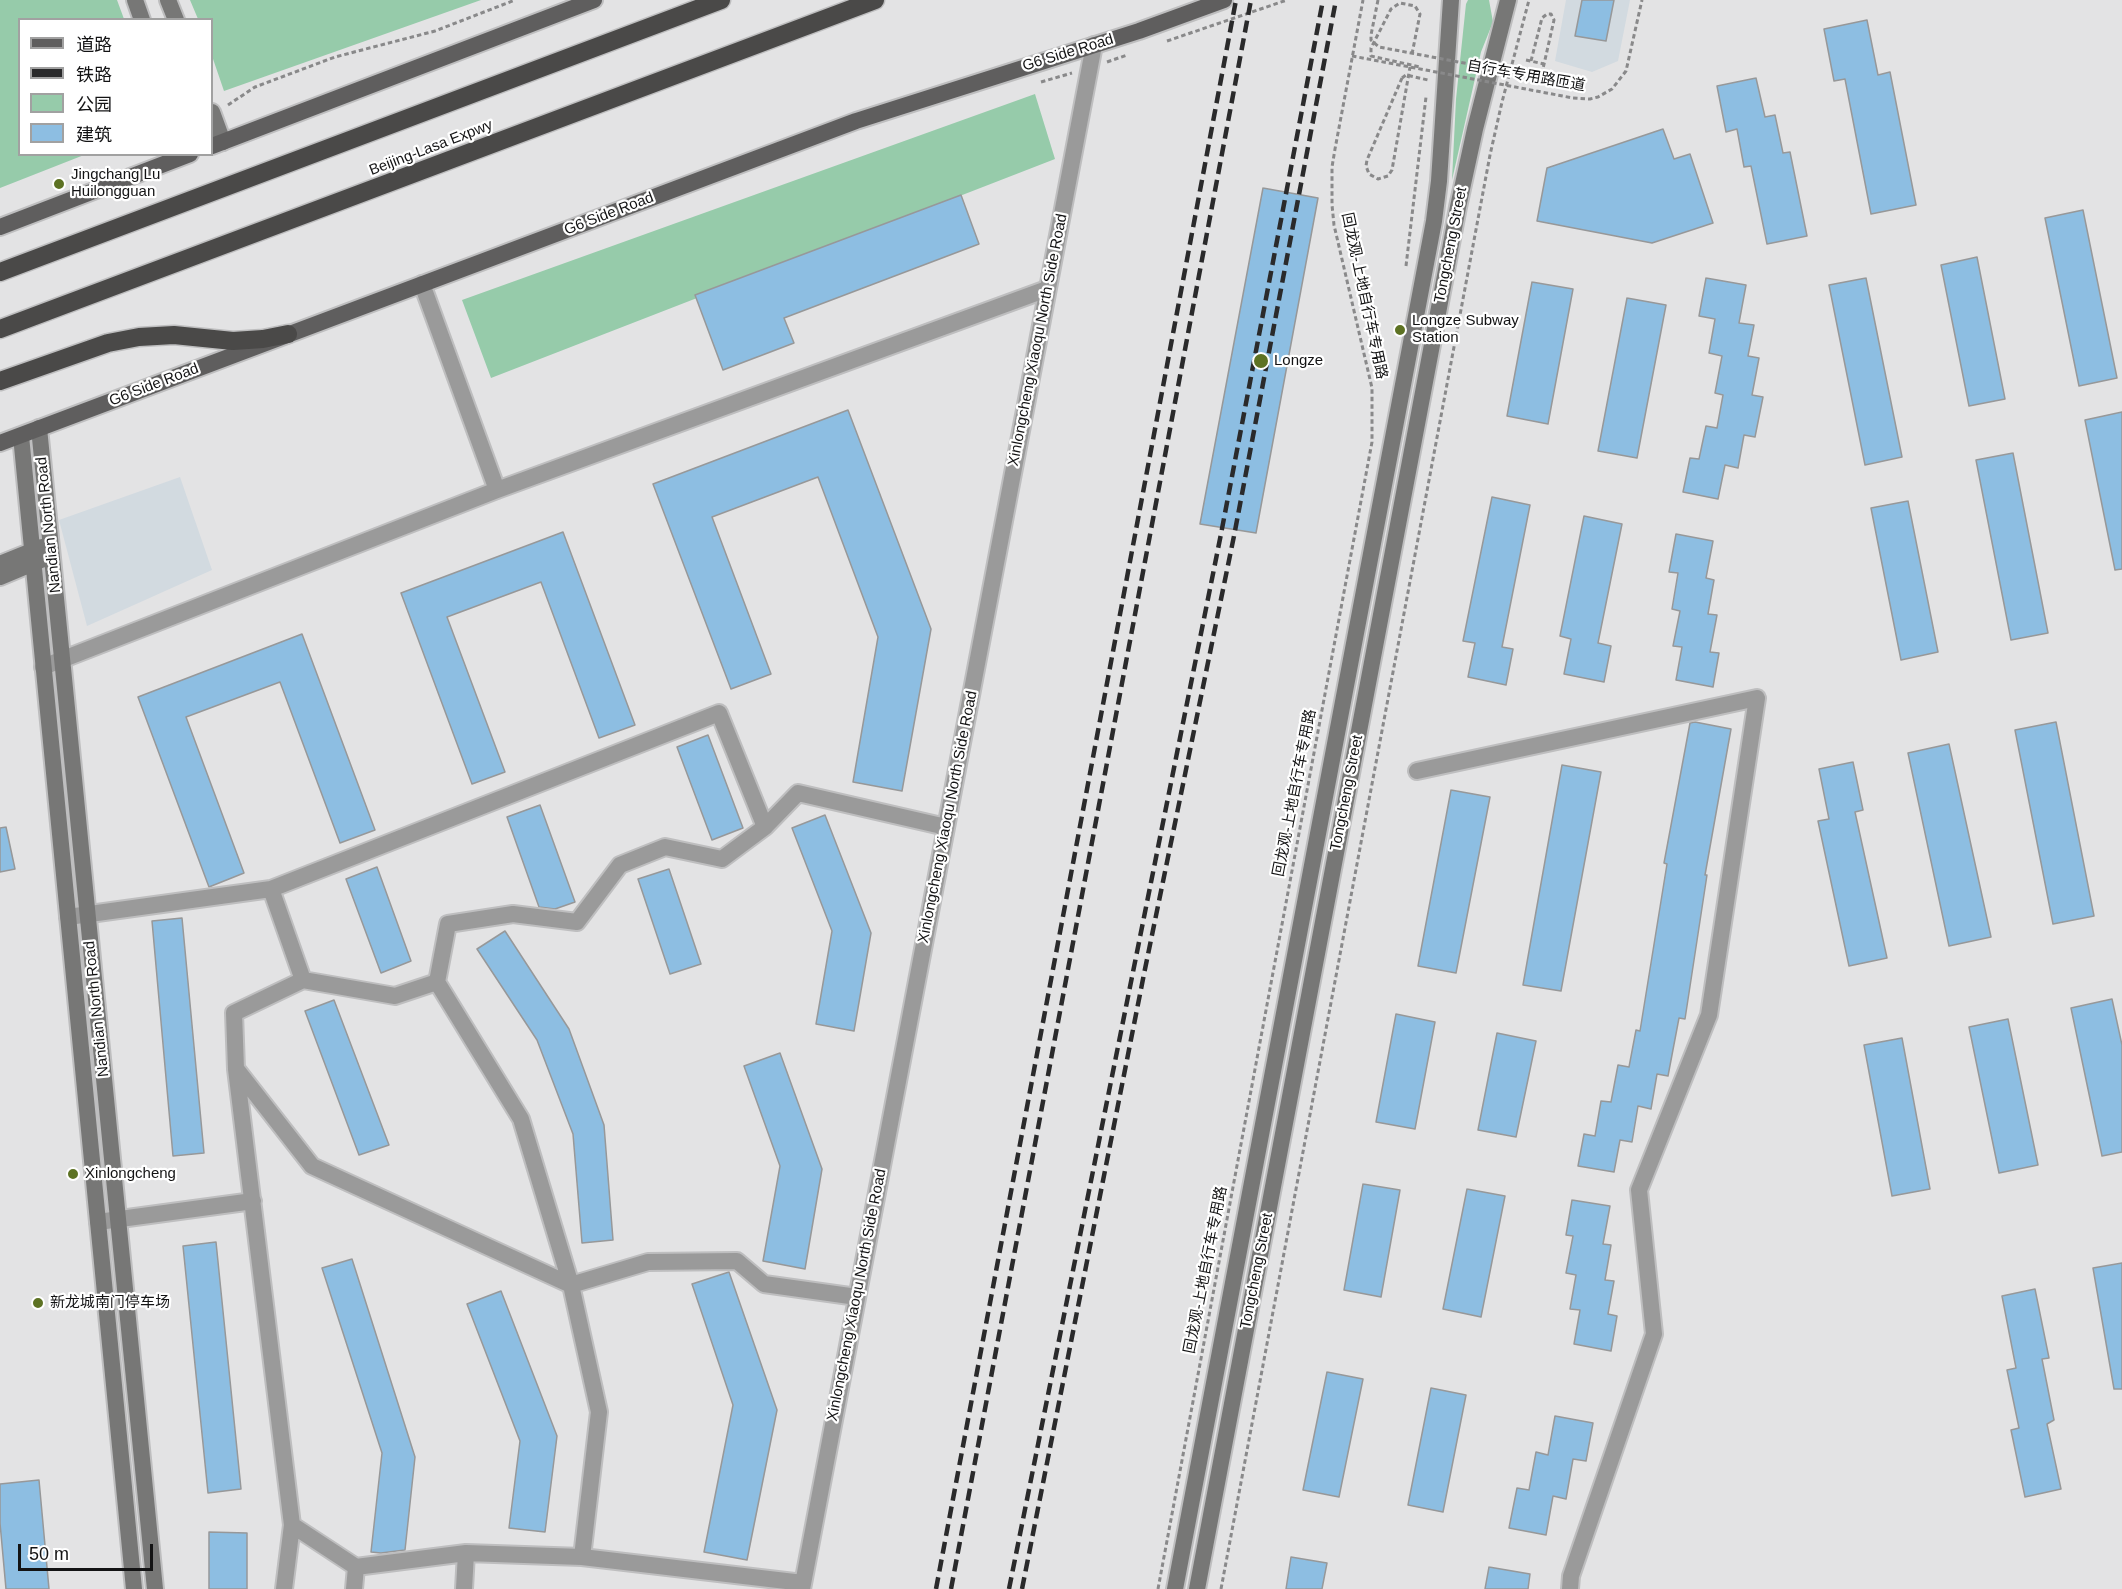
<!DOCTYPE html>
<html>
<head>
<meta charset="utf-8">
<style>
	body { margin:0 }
	#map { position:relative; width:2122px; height:1589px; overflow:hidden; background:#e3e3e4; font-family:Arial,"Noto Sans SC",sans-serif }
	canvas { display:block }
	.legend { position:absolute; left:18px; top:18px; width:195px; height:138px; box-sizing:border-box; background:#fff; border:2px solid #a1a1a1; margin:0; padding:8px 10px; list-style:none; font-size:18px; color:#131314 }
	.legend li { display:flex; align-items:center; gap:12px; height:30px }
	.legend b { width:30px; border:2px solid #a1a1a1 }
	.scale { position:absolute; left:18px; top:1544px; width:135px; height:27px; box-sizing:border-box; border:3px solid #131314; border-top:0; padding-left:8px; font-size:18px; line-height:21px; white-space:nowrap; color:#131314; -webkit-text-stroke:4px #fff; paint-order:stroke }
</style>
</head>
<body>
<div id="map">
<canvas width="2122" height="1589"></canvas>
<ul class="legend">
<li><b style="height:8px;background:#5f5e5e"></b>道路</li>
<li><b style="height:8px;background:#2a2a2b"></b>铁路</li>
<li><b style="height:16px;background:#96cbaa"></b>公园</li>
<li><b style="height:16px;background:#8dbee2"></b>建筑</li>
</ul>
<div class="scale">50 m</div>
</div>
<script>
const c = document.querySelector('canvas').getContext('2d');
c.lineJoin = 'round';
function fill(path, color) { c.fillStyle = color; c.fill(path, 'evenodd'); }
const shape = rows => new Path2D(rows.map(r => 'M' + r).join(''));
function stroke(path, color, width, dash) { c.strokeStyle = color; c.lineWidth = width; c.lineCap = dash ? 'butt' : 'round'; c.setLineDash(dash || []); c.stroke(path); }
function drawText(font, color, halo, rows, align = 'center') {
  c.font = font + ' Arial,"Noto Sans SC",sans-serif'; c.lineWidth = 4.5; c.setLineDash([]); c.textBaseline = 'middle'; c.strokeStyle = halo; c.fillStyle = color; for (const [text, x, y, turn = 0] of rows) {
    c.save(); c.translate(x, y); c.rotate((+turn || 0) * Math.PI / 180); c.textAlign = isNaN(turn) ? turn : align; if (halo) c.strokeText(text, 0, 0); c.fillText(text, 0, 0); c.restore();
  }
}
const built = shape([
	[1566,0,1630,0,1618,61,1592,72,1555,61],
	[180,477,212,570,87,626,59,520]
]);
const green = shape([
	[0,0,117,0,124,19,20,20,20,154,84,155,0,188],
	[190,0,481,0,224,91,212,56,212,20,198,19],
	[1468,0,1489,0,1493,22,1481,52,1452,180,1456,99,1466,4],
	[1035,94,1055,159,491,378,462,300]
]);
const building = shape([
	[1582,0,1614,0,1606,41,1575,36,1582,0],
	[1867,20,1878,75,1890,72,1916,205,1871,214,1845,79,1834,81,1824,29,1867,20],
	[1756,78,1765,117,1775,115,1783,153,1790,152,1807,236,1767,244,1751,166,1744,167,1737,129,1726,132,1717,86,1756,78],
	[1663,129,1674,159,1690,154,1713,223,1652,243,1537,221,1547,168,1663,129],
	[1263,188,1318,198,1256,533,1200,524,1263,188],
	[961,195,979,244,784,318,794,343,723,370,695,295,961,195],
	[2083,210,2117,378,2079,386,2045,218,2083,210],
	[1977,257,2005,399,1969,406,1941,265,1977,257],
	[1706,278,1746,285,1739,323,1754,325,1748,356,1759,358,1752,395,1763,397,1755,437,1744,435,1738,468,1725,465,1718,499,1683,492,1690,458,1699,459,1706,426,1717,428,1723,395,1715,393,1722,356,1709,353,1715,319,1699,316,1706,278],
	[1866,278,1902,457,1865,465,1829,285,1866,278],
	[1532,282,1573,289,1548,424,1507,416,1532,282],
	[1627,298,1666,305,1637,458,1598,451,1627,298],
	[848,410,931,629,902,791,853,782,878,637,818,477,712,517,771,674,731,689,653,484,848,410],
	[2122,412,2122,569,2115,570,2085,420,2122,412],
	[2013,453,2048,633,2011,640,1976,460,2013,453],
	[1492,497,1530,505,1502,647,1513,649,1506,685,1468,677,1475,643,1463,641,1492,497],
	[1908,501,1938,652,1901,660,1871,508,1908,501],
	[1584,516,1622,524,1598,643,1611,646,1604,682,1564,674,1571,639,1560,636,1584,516],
	[563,532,635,725,599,738,541,582,447,617,505,772,472,784,401,593,563,532],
	[1676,534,1713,541,1706,578,1714,580,1708,614,1717,615,1710,652,1719,653,1713,687,1676,680,1682,647,1673,646,1680,611,1672,609,1678,573,1669,572,1676,534],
	[302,634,375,830,340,843,280,682,186,717,244,873,209,887,138,697,302,634],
	[1695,722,1731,729,1705,875,1707,875,1685,1019,1679,1018,1668,1076,1657,1074,1651,1109,1638,1106,1632,1142,1620,1140,1614,1172,1578,1166,1584,1134,1595,1136,1601,1101,1611,1102,1618,1065,1629,1067,1636,1030,1640,1031,1667,864,1664,863,1690,723,1695,722],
	[2056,722,2094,916,2053,924,2015,730,2056,722],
	[708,735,743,828,712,840,677,747,708,735],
	[1949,744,1991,937,1949,946,1908,753,1949,744],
	[1853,762,1863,810,1855,812,1887,958,1849,966,1818,821,1829,819,1819,769,1853,762],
	[1562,765,1601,772,1561,991,1523,985,1562,765],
	[1451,790,1490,797,1456,973,1418,966,1451,790],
	[540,805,575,902,555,909,539,907,507,817,540,805],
	[825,815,871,933,854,1031,816,1024,832,931,792,828,825,815],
	[6,827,15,869,0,872,0,828,6,827],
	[377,867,411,961,381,973,346,879,377,867],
	[669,869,701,964,670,974,638,879,669,869],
	[182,918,204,1153,173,1156,152,921,182,918],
	[505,931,569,1029,604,1125,613,1240,582,1243,573,1134,537,1040,477,949,505,931],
	[2112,999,2122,1045,2122,1152,2102,1156,2071,1008,2112,999],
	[334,1000,389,1145,359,1155,305,1011,334,1000],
	[1396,1014,1435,1022,1415,1129,1376,1122,1396,1014],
	[2008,1019,2038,1165,1999,1173,1969,1027,2008,1019],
	[1497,1033,1536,1041,1516,1137,1478,1130,1497,1033],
	[1902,1038,1930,1189,1892,1196,1864,1045,1902,1038],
	[780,1053,822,1169,805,1269,763,1261,780,1166,744,1066,780,1053],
	[1363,1184,1400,1190,1381,1297,1344,1290,1363,1184],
	[1467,1189,1505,1196,1481,1317,1443,1309,1467,1189],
	[1572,1200,1610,1206,1603,1244,1611,1245,1605,1280,1614,1281,1608,1314,1617,1316,1611,1351,1574,1344,1580,1310,1570,1309,1576,1275,1566,1273,1573,1236,1566,1235,1572,1200],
	[216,1242,241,1489,208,1493,183,1246,216,1242],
	[352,1259,415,1457,405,1550,381,1553,371,1552,382,1453,322,1268,352,1259],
	[2122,1263,2122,1389,2114,1389,2093,1268,2122,1263],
	[729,1272,777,1410,747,1560,704,1552,733,1405,692,1284,729,1272],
	[2035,1289,2049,1358,2042,1359,2054,1420,2047,1424,2061,1489,2025,1497,2011,1430,2019,1428,2007,1370,2016,1368,2002,1296,2035,1289],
	[501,1291,557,1436,545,1532,509,1528,520,1441,467,1304,501,1291],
	[1327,1372,1363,1379,1339,1497,1303,1490,1327,1372],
	[1431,1388,1466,1395,1443,1512,1408,1505,1431,1388],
	[1555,1416,1593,1423,1586,1461,1573,1459,1566,1499,1553,1496,1546,1535,1509,1528,1517,1488,1529,1490,1536,1452,1548,1455,1555,1416],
	[39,1480,49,1589,6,1589,0,1523,0,1484,39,1480],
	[209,1532,247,1533,247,1589,209,1589,209,1532],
	[1291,1557,1327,1563,1322,1589,1286,1589,1291,1557],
	[1489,1567,1530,1574,1528,1589,1485,1589,1489,1567]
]);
const path = shape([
	[1167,41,1287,0],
	[1412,54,1420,14,1415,6,1400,3,1391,9,1371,48,1371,56,1420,67],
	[1526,60,1544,64],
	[1531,61,1533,53],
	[1107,62,1127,55],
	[1402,78,1406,75,1428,80],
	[1041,82,1072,73],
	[228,105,255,87,335,57,435,31,515,0],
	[1406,266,1426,97],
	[1221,1589,1490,155,1502,102,1529,0]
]);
const minor = shape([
	[422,284,497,490],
	[43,667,497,490,1047,289],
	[1417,771,1757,698,1709,1015,1639,1190,1654,1334,1571,1576,1570,1589],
	[765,827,798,793,946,827],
	[68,917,271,889],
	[303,980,271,889,719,713,765,827,722,859,665,847,620,865,577,922,513,914,448,924,437,982,395,996,303,980,234,1013,236,1069,292,1525,356,1567,466,1553],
	[437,982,521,1119,571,1285,648,1262,737,1261,764,1284,857,1297],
	[237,1070,312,1166,571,1285,599,1412,582,1557],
	[98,1222,253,1201],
	[284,1589,292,1525],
	[354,1589,356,1567],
	[464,1589,466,1553,582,1557,803,1583],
	[802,1589,1094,45]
]);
const secondary = shape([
	[135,0,142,20],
	[168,0,176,20],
	[212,112,223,142],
	[39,428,155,1589],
	[21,436,134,1589],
	[0,564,42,547],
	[0,577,43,559],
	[1175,1589,1434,221,1439,181,1451,0],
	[1197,1589,1458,207,1475,129,1508,0]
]);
const primary = shape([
	[212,146,594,0],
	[0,227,190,154],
	[0,443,856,121,1139,31,1224,0]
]);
const motorway = shape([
	[0,272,721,0],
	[0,329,875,0],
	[0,381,108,343,139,337,174,335,233,341,263,339,288,334]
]);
const rail = shape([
	[936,1589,1236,0],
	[951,1589,1251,0],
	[1009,1589,1221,534,1323,0],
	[1022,1589,1144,974,1234,536,1336,0]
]);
const pathBridge = shape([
	[1378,0,1371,35,1371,40,1379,47,1538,77,1542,73,1554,20,1551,14,1547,14,1542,18,1533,53],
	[1352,56,1573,98,1590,99,1598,97,1612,89,1626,71,1642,0],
	[1402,78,1367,160,1366,166,1369,174,1378,179,1388,176,1392,170,1410,67],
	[1158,1589,1372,442,1372,388,1334,225,1332,205,1332,167,1335,149,1363,0]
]);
const markers = [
	[59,184,6,"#5d7223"],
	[1400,330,6,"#5d7223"],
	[1261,361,8,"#5d7223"],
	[73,1174,6,"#5d7223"],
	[38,1303,6,"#5d7223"]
];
const streetNames = [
	["G6 Side Road",1068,53,-17],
	["自行车专用路匝道",1526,76,10],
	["Beijing-Lasa Expwy",431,148,-21],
	["G6 Side Road",609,214,-21],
	["Tongcheng Street",1451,245,-79],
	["回龙观-上地自行车专用路",1364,296,78],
	["Xinlongcheng Xiaoqu North Side Road",1038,340,-79],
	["G6 Side Road",154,385,-21],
	["Nandian North Road",49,525,-96],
	["回龙观-上地自行车专用路",1295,793,-79],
	["Tongcheng Street",1347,793,-79],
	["Xinlongcheng Xiaoqu North Side Road",948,817,-79],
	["Nandian North Road",97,1009,-96],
	["回龙观-上地自行车专用路",1206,1270,-79],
	["Tongcheng Street",1257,1271,-79],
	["Xinlongcheng Xiaoqu North Side Road",857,1295,-79]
];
const poiNames = [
	["Jingchang Lu",71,175],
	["Huilongguan",71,192],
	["Longze Subway",1412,321],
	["Station",1412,338],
	["Longze",1274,361],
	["Xinlongcheng",85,1174],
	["新龙城南门停车场",50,1303]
];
fill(built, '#d2dae0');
fill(green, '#96cbaa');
fill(building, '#8dbee2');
stroke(building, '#979899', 1.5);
stroke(minor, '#bebebf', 20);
stroke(secondary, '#bebebf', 20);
stroke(primary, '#bebebf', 20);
stroke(motorway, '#bebebf', 21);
stroke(path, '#89898a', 3, [4.5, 3]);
stroke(minor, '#9a9a9a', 16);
stroke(secondary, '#777776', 16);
stroke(primary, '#5f5e5e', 16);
stroke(motorway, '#4a4948', 18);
stroke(rail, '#2a2a2b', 4.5, [12, 6]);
stroke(pathBridge, '#89898a', 3, [4.5, 3]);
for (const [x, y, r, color] of markers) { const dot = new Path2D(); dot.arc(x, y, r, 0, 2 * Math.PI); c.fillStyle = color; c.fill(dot); stroke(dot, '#fff', 2); }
drawText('15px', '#131314', '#fff', streetNames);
drawText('15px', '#131314', '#fff', poiNames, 'left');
</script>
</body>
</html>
